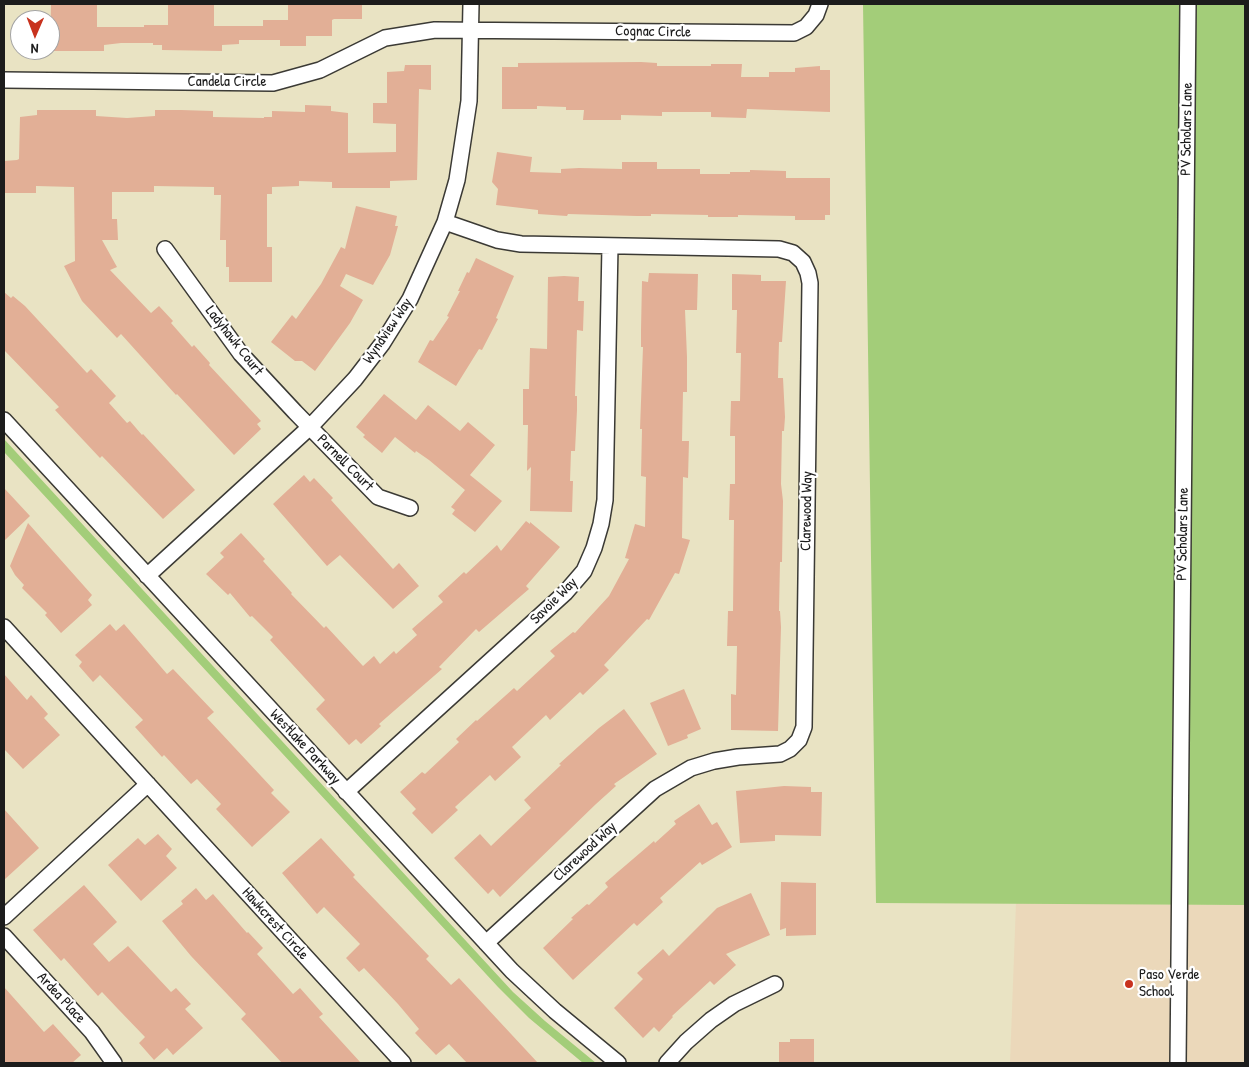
<!DOCTYPE html>
<html>
<head>
<meta charset="utf-8">
<style>
	body { margin:0 }
	#map { position:relative; width:1249px; height:1067px; overflow:hidden; background:#e9e3c3; font-family:"Patrick Hand",sans-serif }
	canvas { display:block }
	.frame { position:absolute; inset:0; border:5px solid #1c1c1c; pointer-events:none }
	.north { position:absolute; left:10px; top:10px; width:50px; height:50px; box-sizing:border-box; background:#fff; border:1px solid #a4a4a4; border-radius:50%; rotate:181deg; font-size:14px; font-weight:700; line-height:20px; text-align:center; color:#1c1c1c }
	.north::after { content:''; display:block; margin:auto; width:18px; height:22px; background:#c8321e; clip-path:polygon(50% 0,100% 100%,50% 72%,0 100%) }
</style>
</head>
<body>
<div id="map">
<canvas width="1249" height="1067"></canvas>
<div class="frame"></div>
<div class="north">N</div>
</div>
<script>
const c = document.querySelector('canvas').getContext('2d');
c.lineJoin = 'round';
function fill(path, color) { c.fillStyle = color; c.fill(path, 'evenodd'); }
const shape = rows => new Path2D(rows.map(r => 'M' + r).join(''));
function stroke(path, color, width, dash) { c.strokeStyle = color; c.lineWidth = width; c.lineCap = dash ? 'butt' : 'round'; c.setLineDash(dash || []); c.stroke(path); }
function drawText(font, color, halo, rows, align = 'center') {
  c.font = font + ' "Patrick Hand",sans-serif'; c.lineWidth = 4.5; c.setLineDash([]); c.textBaseline = 'middle'; c.strokeStyle = halo; c.fillStyle = color; for (const [text, x, y, turn = 0] of rows) {
    c.save(); c.translate(x, y); c.rotate((+turn || 0) * Math.PI / 180); c.textAlign = isNaN(turn) ? turn : align; if (halo) c.strokeText(text, 0, 0); c.fillText(text, 0, 0); c.restore();
  }
}
const built = shape([
	[1016,903,1245,905,1245,1063,1010,1063]
]);
const green = shape([
	[863,4,1245,4,1245,905,876,903],
	[4,439,513,992,545,1021,596,1063,583,1063,529,1018,498,987,4,452]
]);
const building = shape([
	[51,4,97,4,97,27,144,27,144,25,168,25,168,4,214,4,214,26,263,26,263,20,288,20,288,4,362,4,362,19,334,19,332,20,332,36,306,36,306,46,280,46,280,40,239,40,239,44,222,45,222,51,162,50,162,45,153,45,153,43,121,43,104,45,104,51,50,51],
	[641,62,657,63,657,66,711,66,711,64,742,64,741,77,769,77,769,72,795,72,795,68,820,66,820,70,830,70,830,112,747,109,746,118,711,117,711,112,662,112,662,116,621,115,621,120,583,120,584,110,566,110,566,107,537,106,537,109,502,109,502,67,518,67,518,63],
	[405,65,431,65,431,90,419,89,417,180,390,181,390,188,332,188,332,182,299,181,299,186,272,187,272,194,267,194,267,247,272,247,272,282,229,282,229,267,226,267,226,240,220,240,221,195,214,195,214,187,154,186,154,192,112,192,112,219,117,219,118,240,102,240,117,267,110,270,151,313,159,306,173,321,171,323,192,347,194,345,210,363,209,365,261,421,257,424,261,429,234,455,177,394,176,395,121,334,117,338,82,301,64,266,75,261,74,187,36,186,36,193,4,193,4,161,17,160,19,159,20,117,37,115,37,110,96,110,96,116,127,118,155,116,155,110,181,110,213,111,213,117,264,118,264,117,272,117,272,111,305,112,305,105,331,106,331,111,348,113,348,153,396,152,396,124,373,123,373,103,387,103,387,72,404,71],
	[497,152,532,157,530,172,561,173,561,169,579,168,622,169,622,162,657,162,657,169,700,169,700,174,730,174,730,172,750,172,750,170,786,171,786,178,830,178,830,215,825,215,825,220,795,220,795,216,738,215,738,217,708,217,708,215,651,214,651,216,637,216,568,214,567,216,538,214,538,210,496,205,498,189,492,182],
	[356,206,397,216,395,226,398,226,390,255,373,285,346,274,340,286,363,300,350,323,315,371,302,361,295,361,271,342,292,315,296,319,321,284,341,247,345,249],
	[476,258,514,276,496,318,498,319,482,350,479,349,456,386,418,362,430,340,433,341,449,317,447,316,460,291,458,291,467,272,469,273],
	[649,273,698,274,697,310,685,310,687,357,687,392,683,392,682,441,689,441,688,478,683,477,682,538,690,540,679,574,675,573,649,620,647,619,604,665,609,670,583,695,580,692,550,720,546,715,512,747,521,757,495,781,490,775,455,807,458,810,432,834,412,813,416,809,400,792,422,772,425,774,459,742,456,739,476,720,477,721,514,688,517,691,555,656,550,651,573,632,575,633,609,596,629,559,625,558,635,524,645,527,646,477,641,476,642,429,640,429,643,347,641,347,641,330,642,281,648,282],
	[732,274,761,275,761,281,786,281,782,342,779,342,778,378,783,378,785,417,784,431,782,431,781,484,783,501,782,562,780,562,779,611,780,611,781,627,778,731,731,730,731,694,736,695,737,646,727,646,728,611,733,611,734,520,729,520,730,484,735,484,735,436,730,436,731,401,740,401,741,353,736,353,737,310,732,310],
	[564,276,579,277,578,301,584,301,583,331,577,330,575,396,577,396,577,410,575,451,571,451,570,481,573,481,572,512,530,511,531,467,527,471,528,425,523,425,523,389,529,389,530,348,547,349,548,277],
	[4,292,11,298,13,296,25,306,87,373,91,369,116,396,109,403,127,423,130,421,142,435,143,434,195,490,163,519,102,456,100,458,55,410,59,407,4,350],
	[384,394,416,420,428,405,460,431,468,422,495,445,470,475,502,501,475,532,452,514,455,510,451,507,465,490,429,460,416,451,415,453,395,437,382,453,363,437,365,435,356,427],
	[304,475,310,482,314,478,333,498,331,500,393,569,399,563,419,586,393,609,340,555,327,566,273,504],
	[4,488,30,516,4,541],
	[526,521,530,524,530,522,560,547,526,586,529,589,479,632,476,629,439,667,442,669,379,724,381,726,361,744,356,739,349,745,316,709,325,700,270,640,273,637,252,616,250,617,230,593,228,595,206,574,224,557,220,553,241,533,265,559,263,561,292,593,291,594,324,628,326,626,363,666,374,656,380,664,394,651,396,654,417,635,412,629,443,602,438,596,464,572,466,574,497,545,501,551],
	[28,523,92,595,88,600,92,605,61,633,45,615,47,613,22,588,24,585,15,575,10,566],
	[110,624,116,631,124,624,167,674,173,669,214,712,207,718,274,790,271,793,290,812,252,847,216,809,221,804,197,779,191,784,164,755,162,757,135,727,143,720,100,675,93,682,79,666,82,662,75,655],
	[4,674,27,700,31,695,48,714,44,718,60,735,23,769,4,749],
	[684,689,701,729,687,735,688,738,668,746,650,703],
	[624,709,657,754,614,784,616,786,596,804,500,897,493,889,488,894,454,858,480,834,491,846,531,808,524,800,561,765,559,764,599,728],
	[784,786,811,787,811,792,822,792,821,836,775,835,775,841,740,843,736,791],
	[699,804,712,825,717,822,732,847,702,865,700,862,660,898,663,902,637,926,634,923,573,980,543,948,573,919,571,918,587,904,589,905,608,887,605,883,654,841,655,843,676,824,674,821],
	[4,809,39,848,4,880],
	[158,834,172,849,166,856,177,868,141,901,108,865,138,838,145,845],
	[321,838,355,875,353,877,429,956,426,959,451,985,459,978,538,1063,467,1063,449,1044,436,1055,415,1033,419,1029,398,1004,364,968,359,972,346,958,360,944,324,907,317,914,282,873],
	[781,882,816,883,816,935,786,936,786,928,780,930],
	[84,885,117,922,93,944,109,962,128,946,171,992,176,988,191,1004,185,1009,203,1028,173,1055,167,1048,154,1060,139,1043,145,1037,118,1009,102,992,98,996,64,958,61,961,33,930],
	[196,888,206,900,213,894,247,933,248,932,263,948,257,954,267,965,293,994,300,988,323,1014,319,1017,361,1063,282,1063,241,1019,246,1014,191,956,162,921,183,904,181,901],
	[751,893,770,935,726,954,736,965,714,985,710,981,672,1016,673,1017,659,1032,654,1027,643,1038,614,1008,643,979,637,973,663,949,669,956,717,908],
	[4,987,44,1032,53,1024,81,1055,72,1063,4,1063],
	[790,1039,814,1039,814,1063,779,1063,779,1042,790,1042]
]);
const street = shape([
	[4,80,273,83,320,70,385,38,435,30,794,33,806,27,816,15,820,4],
	[445,222,497,240,521,244,779,249,793,253,803,262,808,273,810,283,804,727,799,740,790,749,780,754,738,757,714,761,691,768,655,789,486,943],
	[165,249,241,354,295,412,378,497,410,508],
	[4,420,512,971,555,1011,618,1063],
	[147,576,310,427,355,379,382,344,410,299,445,222,457,180,469,101,471,4],
	[4,627,403,1063],
	[346,792,565,593,584,571,594,548,601,524,605,500,610,246],
	[4,917,148,784],
	[4,936,92,1032,114,1063],
	[667,1063,686,1042,711,1020,734,1004,775,984],
	[1178,1063,1188,4]
]);
const markers = [
	[1129,984,5,"#c8321e"]
];
const streetNames = [
	["Cognac Circle",653,32,1],
	["Candela Circle",227,82],
	["PV Scholars Lane",1187,129,-89],
	["Wyndview Way",388,331,-56],
	["Ladyhawk Court",234,341,52],
	["Parnell Court",345,463,45],
	["Clarewood Way",807,511,-89],
	["PV Scholars Lane",1183,534,-89],
	["Savoie Way",554,601,-45],
	["Westlake Parkway",305,747,47],
	["Clarewood Way",585,852,-43],
	["Hawkcrest Circle",275,924,48],
	["Ardea Place",61,998,47]
];
const poiNames = [
	["Paso Verde",1139,975],
	["School",1139,992]
];
fill(built, '#ebd8ba');
fill(green, '#a3cd79');
fill(building, '#e2af96');
stroke(street, '#3b3a35', 18);
stroke(street, '#fff', 15);
for (const [x, y, r, color] of markers) { const dot = new Path2D(); dot.arc(x, y, r, 0, 2 * Math.PI); c.fillStyle = color; c.fill(dot); stroke(dot, '#fff', 2); }
drawText('15px', '#1c1c1c', '#fff', streetNames);
drawText('15px', '#1c1c1c', '#fff', poiNames, 'left');
</script>
</body>
</html>
